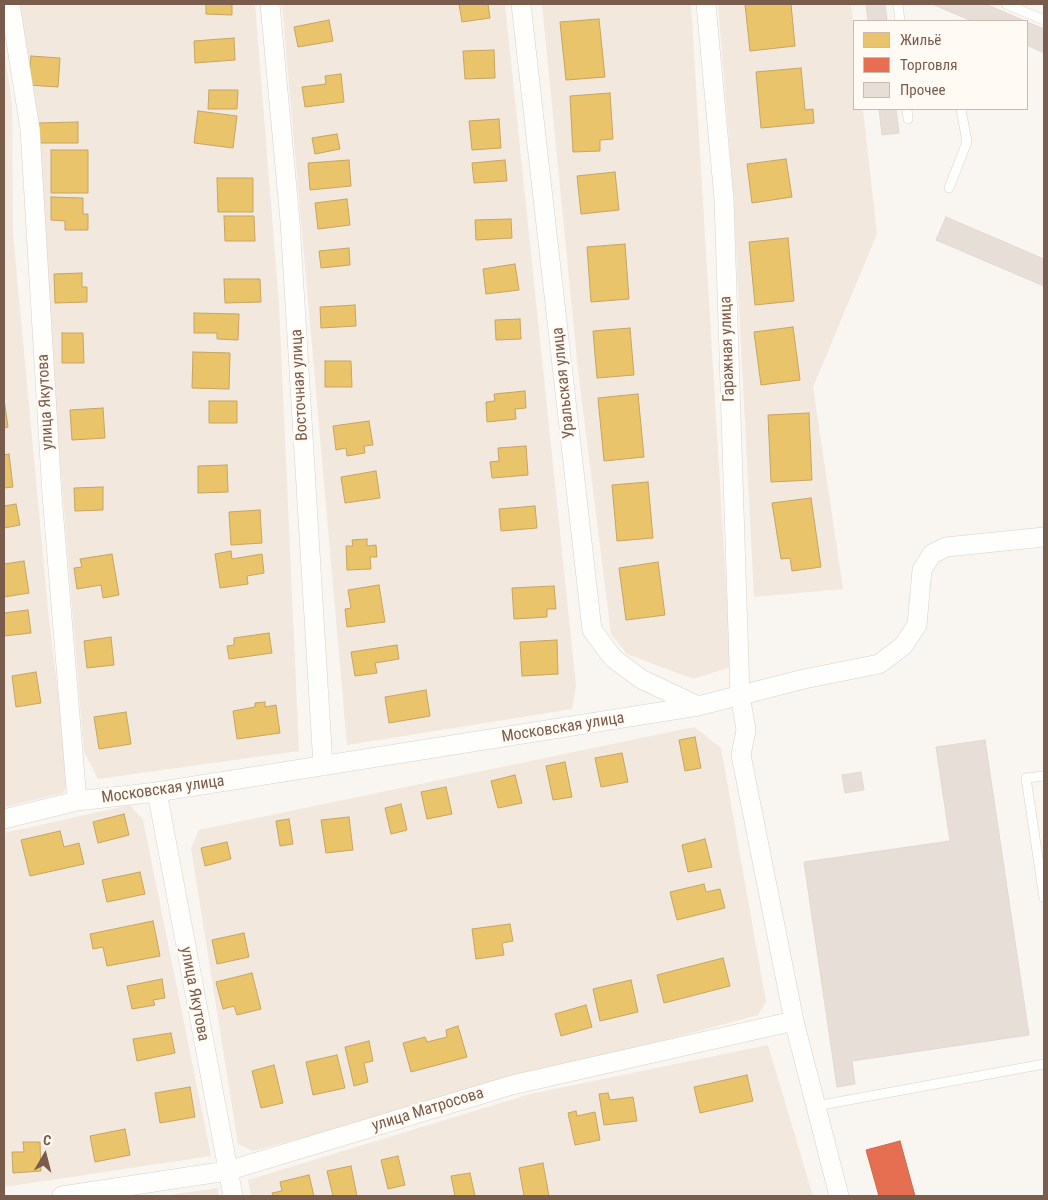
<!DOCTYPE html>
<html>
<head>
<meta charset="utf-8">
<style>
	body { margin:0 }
	#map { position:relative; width:1048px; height:1200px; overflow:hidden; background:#f9f5f0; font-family:"Roboto Condensed",sans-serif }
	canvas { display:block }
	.frame { position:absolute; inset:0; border:5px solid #7a5c4d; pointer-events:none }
	.legend { position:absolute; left:853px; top:20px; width:175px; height:90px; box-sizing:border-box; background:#fffaf3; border:1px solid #cabbb1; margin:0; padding:6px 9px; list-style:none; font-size:15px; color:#7a5c4d }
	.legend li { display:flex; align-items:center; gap:10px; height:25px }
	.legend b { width:25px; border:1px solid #cabbb1 }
	.north { position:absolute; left:20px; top:1130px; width:50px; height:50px; -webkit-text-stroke:4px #fffaf3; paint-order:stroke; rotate:8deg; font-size:14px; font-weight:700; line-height:20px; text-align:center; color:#7a5c4d }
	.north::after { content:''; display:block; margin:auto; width:18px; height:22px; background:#7a5c4d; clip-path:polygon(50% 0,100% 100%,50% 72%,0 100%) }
</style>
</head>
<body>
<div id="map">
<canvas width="1048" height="1200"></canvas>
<div class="frame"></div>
<ul class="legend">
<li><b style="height:14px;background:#e9c46a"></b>Жильё</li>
<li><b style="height:14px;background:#e76f51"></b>Торговля</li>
<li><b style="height:14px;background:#e6ded7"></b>Прочее</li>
</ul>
<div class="north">С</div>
</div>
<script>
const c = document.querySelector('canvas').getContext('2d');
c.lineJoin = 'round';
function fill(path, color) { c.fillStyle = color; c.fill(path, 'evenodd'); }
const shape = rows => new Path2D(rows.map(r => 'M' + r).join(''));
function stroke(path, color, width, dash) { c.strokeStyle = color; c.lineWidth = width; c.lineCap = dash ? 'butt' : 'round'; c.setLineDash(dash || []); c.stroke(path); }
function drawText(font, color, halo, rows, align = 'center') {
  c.font = font + ' "Roboto Condensed",sans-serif'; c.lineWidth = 5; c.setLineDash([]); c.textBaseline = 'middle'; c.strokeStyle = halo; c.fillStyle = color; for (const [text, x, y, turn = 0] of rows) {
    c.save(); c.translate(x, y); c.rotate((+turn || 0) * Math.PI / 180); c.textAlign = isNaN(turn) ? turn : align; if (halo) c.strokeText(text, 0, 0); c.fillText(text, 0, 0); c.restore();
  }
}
const residential = shape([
	[14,4,255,4,279,305,299,751,98,779,84,752,34,146],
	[282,4,505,4,576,686,572,709,347,745],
	[542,4,691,4,731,667,693,679,627,654,611,634,578,370],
	[718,4,851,4,854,30,854,109,863,109,877,234,813,387,843,589,754,597,733,190],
	[4,50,12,104,13,234,49,620,69,781,63,793,4,807],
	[694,727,721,748,766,1002,758,1015,253,1151,238,1144,191,848,199,830],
	[130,805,143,820,211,1156,4,1187,4,833],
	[768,1045,813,1196,251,1196,248,1180,530,1094],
	[217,1188,219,1196,162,1196]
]);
const homes = shape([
	[206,4,232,4,232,15,206,14,206,4],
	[459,4,488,4,490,18,462,22,459,4],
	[745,4,791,4,795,46,750,51,745,4],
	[599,19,605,77,566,80,560,22,599,19],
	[329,20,333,41,298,47,294,27,329,20],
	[234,38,235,60,195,63,194,41,234,38],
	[494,50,495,78,465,79,463,51,494,50],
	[31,56,60,58,58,87,28,85,31,56],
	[801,68,805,110,813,109,814,123,761,128,756,72,801,68],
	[341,74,344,102,305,107,302,87,326,84,325,76,341,74],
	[209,90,238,90,237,109,208,109,209,90],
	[610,93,613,139,600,140,600,151,573,152,570,96,610,93],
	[198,111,237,116,233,148,194,143,198,111],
	[499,119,501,148,472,150,469,121,499,119],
	[78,122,78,143,38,143,38,123,78,122],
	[337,134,340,149,315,154,312,138,337,134],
	[51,150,88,150,88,193,51,193,51,150],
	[786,159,792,197,752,203,747,164,786,159],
	[349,160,351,186,310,190,308,163,349,160],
	[505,160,507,181,474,183,472,163,505,160],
	[615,172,619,210,581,214,577,176,615,172],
	[217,178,253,178,253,212,218,212,217,178],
	[51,197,83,198,83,214,88,214,88,230,65,230,65,221,51,220,51,197],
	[347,199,350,225,318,229,315,203,347,199],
	[224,216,254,216,255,241,225,241,224,216],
	[511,219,512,238,476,240,475,220,511,219],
	[788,238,794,301,755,305,749,242,788,238],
	[625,244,629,299,591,302,587,247,625,244],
	[349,248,350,265,321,268,319,251,349,248],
	[515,264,519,290,486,294,483,269,515,264],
	[82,273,82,287,87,287,87,302,55,303,54,274,82,273],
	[224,279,260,279,261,302,225,303,224,279],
	[355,305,356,326,321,328,320,307,355,305],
	[194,313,239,314,238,340,217,339,217,333,194,333,194,313],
	[520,319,521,339,496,340,495,320,520,319],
	[793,327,800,380,761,385,754,332,793,327],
	[630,328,634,375,597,378,593,331,630,328],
	[62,333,83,333,84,363,62,363,62,333],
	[193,352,230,353,229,389,192,388,193,352],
	[325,361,351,361,352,387,325,387,325,361],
	[525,391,526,408,515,409,516,419,487,422,486,402,495,401,494,394,525,391],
	[638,394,644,457,604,461,598,398,638,394],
	[4,399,8,427,4,428,4,399],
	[209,401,237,401,237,423,209,423,209,401],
	[103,408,105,438,72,440,70,410,103,408],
	[809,413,812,480,771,482,768,415,809,413],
	[369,421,373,445,364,446,365,453,347,456,346,448,336,450,333,426,369,421],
	[526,446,528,475,492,478,490,462,499,461,498,448,526,446],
	[9,454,13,487,4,488,4,455,9,454],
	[227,465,228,492,198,493,198,466,227,465],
	[376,471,380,498,345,503,341,477,376,471],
	[648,482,653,538,617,541,612,485,648,482],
	[103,487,103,510,75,511,74,488,103,487],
	[811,498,821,567,792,571,790,558,781,559,772,503,811,498],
	[16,504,20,525,4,528,4,506,16,504],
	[535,506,537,528,501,531,499,509,535,506],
	[260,510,262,543,231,545,229,512,260,510],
	[367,539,367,546,376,545,377,557,370,557,371,569,347,570,346,546,353,546,352,540,367,539],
	[231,551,232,559,262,554,264,573,247,576,248,584,220,588,215,554,231,551],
	[112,554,119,595,103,598,101,585,77,589,74,568,82,567,80,559,112,554],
	[24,561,29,593,4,597,4,564,24,561],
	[658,562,665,615,626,620,619,568,658,562],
	[379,585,385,622,347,627,345,609,351,608,348,590,379,585],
	[554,586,556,609,547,609,547,617,514,619,512,588,554,586],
	[28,610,31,633,4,636,4,613,28,610],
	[269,633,272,653,229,659,227,646,234,645,234,638,269,633],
	[111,637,114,665,87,668,84,641,111,637],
	[557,640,558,674,522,676,520,642,557,640],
	[397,645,399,659,375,663,377,673,355,676,351,652,397,645],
	[36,672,41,703,16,707,12,676,36,672],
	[426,690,430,716,389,723,385,697,426,690],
	[265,702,265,707,276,705,280,733,237,739,233,711,255,707,255,703,265,702],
	[126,712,131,744,99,749,94,717,126,712],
	[695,737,701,768,685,771,679,740,695,737],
	[622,753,628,782,601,787,595,758,622,753],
	[565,762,572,797,553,800,546,766,565,762],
	[515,775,522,803,498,808,491,781,515,775],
	[446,787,452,814,427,819,421,792,446,787],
	[401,804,407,830,391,834,385,808,401,804],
	[124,814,129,835,98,843,93,822,124,814],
	[349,817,353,850,326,853,321,820,349,817],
	[289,819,293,844,280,846,276,821,289,819],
	[60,831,64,847,79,843,84,864,30,876,21,840,60,831],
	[705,839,712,867,688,872,682,845,705,839],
	[227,842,231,859,205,866,201,848,227,842],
	[140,872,145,894,107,902,102,880,140,872],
	[704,884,706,892,720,889,725,908,677,920,670,892,704,884],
	[153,921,160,956,107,966,103,947,93,949,90,934,153,921],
	[510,924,513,941,502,943,504,955,476,959,472,929,510,924],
	[244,933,249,957,217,964,212,940,244,933],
	[723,958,730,986,664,1003,657,975,723,958],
	[252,973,261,1009,237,1015,234,1006,223,1009,216,982,252,973],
	[162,979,165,998,153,1000,155,1005,132,1009,127,986,162,979],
	[631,980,638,1012,600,1021,593,989,631,980],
	[586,1005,592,1027,561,1036,555,1014,586,1005],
	[458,1026,467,1057,411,1072,403,1043,425,1037,427,1042,447,1037,446,1030,458,1026],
	[171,1033,175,1053,137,1061,133,1039,171,1033],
	[369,1041,373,1061,364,1063,368,1082,354,1086,345,1047,369,1041],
	[337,1055,345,1088,313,1095,306,1062,337,1055],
	[274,1065,283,1103,261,1108,252,1071,274,1065],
	[747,1075,753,1101,700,1113,694,1087,747,1075],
	[190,1087,195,1117,160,1123,155,1093,190,1087],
	[608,1093,610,1100,633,1097,637,1121,604,1125,599,1094,608,1093],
	[576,1111,577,1116,595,1112,600,1140,575,1145,568,1113,576,1111],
	[125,1129,130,1155,95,1162,90,1136,125,1129],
	[23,1142,40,1142,41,1171,13,1173,12,1152,24,1152,23,1142],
	[398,1156,405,1185,388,1189,381,1160,398,1156],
	[543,1163,549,1196,524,1196,519,1168,543,1163],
	[351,1166,357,1196,333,1196,327,1171,351,1166],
	[470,1173,475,1196,455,1196,451,1176,470,1173],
	[309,1175,314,1196,273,1196,272,1193,282,1191,280,1182,309,1175]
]);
const shops = shape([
	[900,1141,915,1196,879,1196,866,1150,900,1141]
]);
const building = shape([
	[866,4,885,4,887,21,868,21,866,4],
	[932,4,985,4,1025,21,972,21,932,4],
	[1027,22,1044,29,1044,53,1027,45,1027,22],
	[879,109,896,109,899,133,882,135,879,109],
	[946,217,1044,259,1044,286,936,240,946,217],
	[985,740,1029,1035,852,1061,855,1084,837,1087,804,862,950,841,936,747,985,740],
	[861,772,864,790,845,793,842,775,861,772]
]);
const service = shape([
	[898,4,900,21],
	[1006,4,1044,20],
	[907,109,908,119],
	[949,188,967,142,961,109],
	[1044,776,1026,778,1044,898],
	[816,1106,1044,1064]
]);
const minor = shape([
	[10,4,30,129,52,495,77,801],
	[270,4,290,221,323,766],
	[521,4,592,630,613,658,641,679,698,706],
	[706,4,724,199,740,695,746,730,741,755,794,1021,839,1196],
	[157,792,233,1196],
	[4,819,77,801,157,792,698,706,804,679,879,664,903,646,917,625,922,570,932,554,946,547,1044,537],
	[62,1196,227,1171,512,1085,794,1021]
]);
const streetNames = [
	["Гаражная улица",728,349,-92],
	["Уральская улица",564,383,-96],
	["Восточная улица",300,385,-93],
	["улица Якутова",46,402,-93],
	["Московская улица",563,728,-9],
	["Московская улица",163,790,-8],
	["улица Якутова",194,994,79],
	["улица Матросова",428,1110,-17]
];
fill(residential, '#f2e8de');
fill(homes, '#e9c46a');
stroke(homes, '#c8a561', 1);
fill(shops, '#e76f51');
stroke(shops, '#c66950', 1);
fill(building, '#e6ded7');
stroke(building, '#e2d8d2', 1);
stroke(service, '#d7d1cb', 10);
stroke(minor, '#d7d1cb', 20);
stroke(service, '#fefefd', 9);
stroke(minor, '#fefefd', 19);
drawText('16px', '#7a5c4d', '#fffaf3', streetNames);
</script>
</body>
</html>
